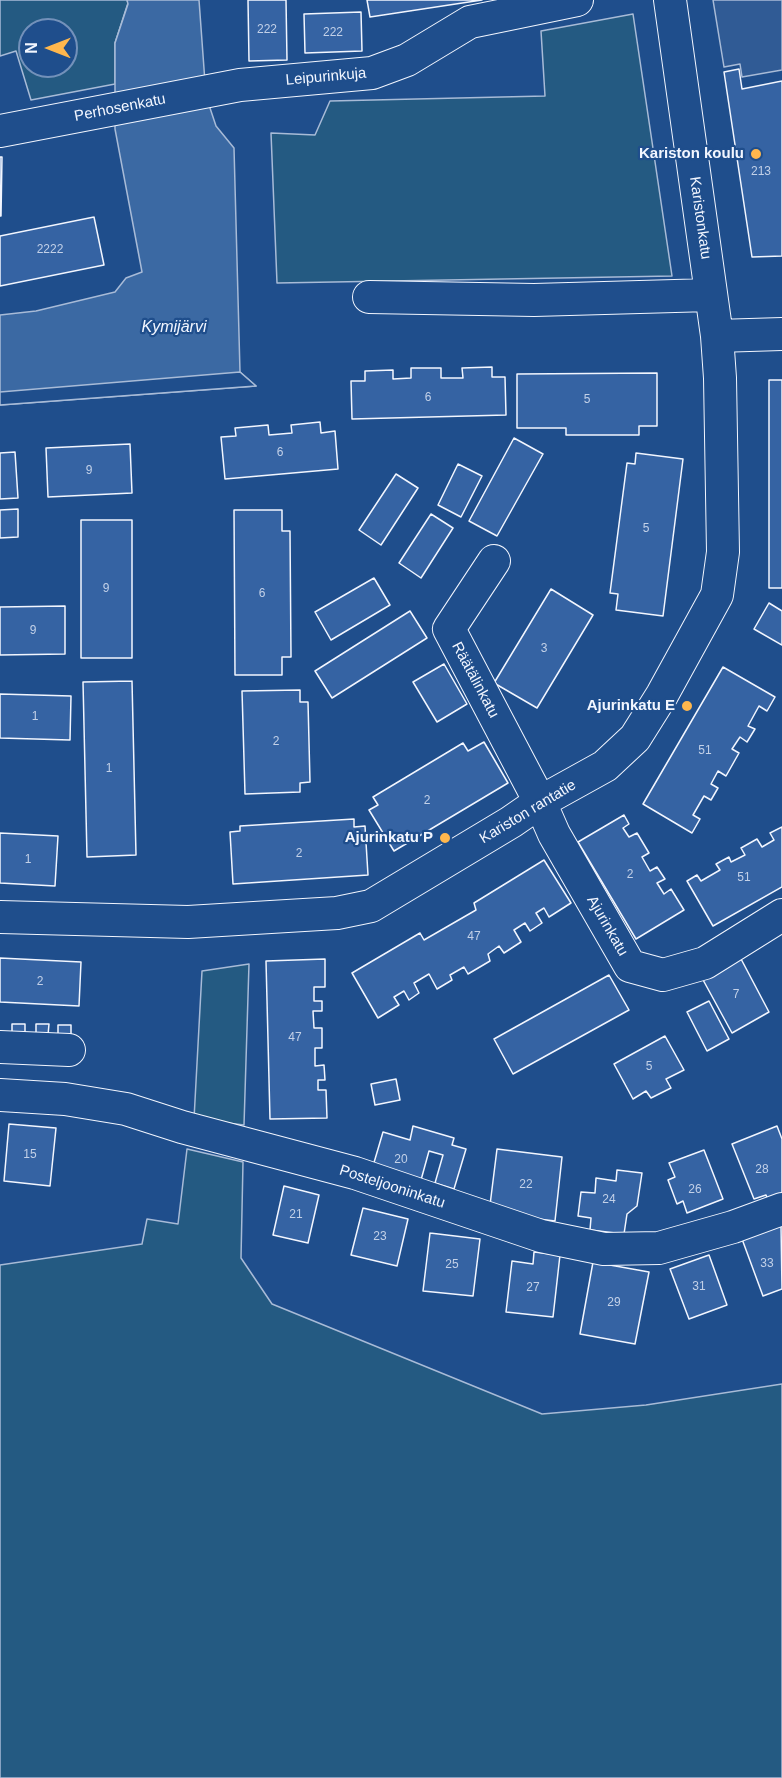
<!DOCTYPE html>
<html>
<head>
<meta charset="utf-8">
<style>
	body { margin:0 }
	#map { position:relative; width:782px; height:1778px; overflow:hidden; background:#1f4e8c; font-family:Arial,sans-serif }
	canvas { display:block }
	.north { position:absolute; left:18px; top:18px; width:60px; height:60px; box-sizing:border-box; background:#1f4e8c; border:2px solid #7391ba; border-radius:50%; rotate:270deg; font-size:16px; font-weight:700; line-height:24px; text-align:center; color:#f2f6ff }
	.north::after { content:''; display:block; margin:auto; width:21px; height:27px; background:#ffb74d; clip-path:polygon(50% 0,100% 100%,50% 72%,0 100%) }
</style>
</head>
<body>
<div id="map">
<canvas width="782" height="1778"></canvas>
<div class="north">N</div>
</div>
<script>
const c = document.querySelector('canvas').getContext('2d');
c.lineJoin = 'round';
function fill(path, color) { c.fillStyle = color; c.fill(path, 'evenodd'); }
const shape = rows => new Path2D(rows.map(r => 'M' + r).join(''));
function stroke(path, color, width, dash) { c.strokeStyle = color; c.lineWidth = width; c.lineCap = dash ? 'butt' : 'round'; c.setLineDash(dash || []); c.stroke(path); }
function drawText(font, color, halo, rows, align = 'center') {
  c.font = font + ' Arial,sans-serif'; c.lineWidth = 4.5; c.setLineDash([]); c.textBaseline = 'middle'; c.strokeStyle = halo; c.fillStyle = color; for (const [text, x, y, turn = 0] of rows) {
    c.save(); c.translate(x, y); c.rotate((+turn || 0) * Math.PI / 180); c.textAlign = isNaN(turn) ? turn : align; if (halo) c.strokeText(text, 0, 0); c.fillText(text, 0, 0); c.restore();
  }
}
const green = shape([
	[0,0,127,0,128,3,115,43,115,84,31,100,16,51,0,56,0,0],
	[30,30,66,30,66,66,30,66,30,30],
	[633,14,672,276,277,283,271,133,315,135,330,101,545,96,541,31,633,14],
	[249,964,244,1125,194,1119,202,971,249,964],
	[187,1149,243,1162,241,1258,272,1304,542,1414,646,1405,782,1384,782,1778,0,1778,0,1265,142,1244,147,1219,178,1224,187,1149]
]);
const parking = shape([
	[713,0,782,0,782,70,742,77,740,64,724,67,713,0]
]);
const water = shape([
	[127,0,199,0,206,96,216,126,234,148,240,372,256,386,0,405,0,315,36,311,115,292,126,278,142,272,115,129,115,43,128,4,127,0]
]);
const pier = shape([
	[240,372,256,386,0,405,0,392,240,372]
]);
const building = shape([
	[248,0,286,0,287,60,249,61,248,0],
	[367,0,482,0,370,17,367,0],
	[361,12,362,51,305,53,304,14,361,12],
	[739,69,742,89,782,81,782,256,752,257,724,72,739,69],
	[0,157,2,157,1,216,0,216,0,157],
	[94,217,104,265,0,286,0,236,94,217],
	[492,367,492,377,505,377,506,415,352,419,351,381,365,381,365,371,393,370,393,379,411,378,411,368,441,368,441,378,463,378,462,368,492,367],
	[657,373,657,426,639,426,639,435,566,435,566,428,517,428,517,374,657,373],
	[769,380,782,380,782,588,769,588,769,380],
	[320,422,321,433,335,431,338,469,225,479,221,437,236,436,235,428,268,425,269,435,292,433,291,425,320,422],
	[514,438,543,454,497,536,469,521,514,438],
	[130,444,132,493,48,497,46,448,130,444],
	[15,452,18,498,0,499,0,453,15,452],
	[636,453,683,459,663,616,616,610,618,594,610,593,627,463,635,464,636,453],
	[458,464,482,476,461,517,438,505,458,464],
	[396,474,418,488,381,545,359,530,396,474],
	[18,509,18,537,0,538,0,510,18,509],
	[234,510,282,510,282,531,290,531,291,657,282,657,282,675,235,675,234,510],
	[431,514,453,528,421,578,399,563,431,514],
	[81,520,132,520,132,658,81,658,81,520],
	[374,578,390,605,331,640,315,612,374,578],
	[551,589,593,615,537,708,494,683,551,589],
	[769,603,782,611,782,645,754,629,769,603],
	[65,606,65,654,0,655,0,607,65,606],
	[410,611,427,638,332,698,315,671,410,611],
	[444,664,467,704,437,722,413,682,444,664],
	[723,667,775,697,767,711,759,706,748,726,755,729,747,742,740,737,732,749,739,753,726,776,718,771,711,784,718,788,711,800,704,796,693,815,700,819,692,833,643,804,723,667],
	[132,681,136,855,87,857,83,682,132,681],
	[300,690,300,702,308,702,310,782,300,783,300,792,245,794,242,691,300,690],
	[0,694,71,696,70,740,0,738,0,694],
	[484,742,508,783,394,851,369,810,378,805,373,797,463,743,468,751,484,742],
	[624,815,629,824,623,828,629,837,637,833,649,853,642,857,650,871,657,867,665,879,657,883,664,894,671,889,684,910,636,939,578,842,624,815],
	[354,819,354,827,365,826,368,875,233,884,230,832,240,831,240,826,354,819],
	[782,827,782,887,713,926,687,881,697,875,701,881,720,870,716,864,729,857,731,862,745,855,741,848,757,839,762,847,774,840,770,833,782,827],
	[0,833,58,836,55,886,0,883,0,833],
	[544,860,571,903,549,917,544,908,536,913,542,923,530,931,525,923,514,930,521,942,504,953,499,946,488,954,490,961,468,974,464,967,450,975,452,980,437,989,429,974,414,983,419,993,409,1000,404,991,394,997,399,1005,378,1018,352,973,420,933,424,940,476,910,474,903,544,860],
	[740,957,769,1012,732,1033,702,978,740,957],
	[0,958,81,962,79,1006,0,1002,0,958],
	[325,959,325,987,314,987,314,1001,322,1001,322,1011,313,1011,314,1028,322,1028,322,1048,315,1048,315,1066,324,1065,325,1080,318,1080,318,1090,326,1090,327,1118,270,1119,266,961,325,959],
	[609,975,629,1010,513,1074,494,1039,609,975],
	[709,1001,729,1039,707,1051,687,1012,709,1001],
	[12,1024,25,1024,25,1034,12,1034,12,1024],
	[36,1024,49,1024,48,1035,36,1034,36,1024],
	[58,1025,71,1025,71,1036,58,1035,58,1025],
	[665,1036,684,1070,666,1079,671,1088,651,1098,646,1091,633,1099,614,1064,665,1036],
	[396,1079,400,1100,375,1105,371,1084,396,1079],
	[9,1124,56,1128,50,1186,4,1181,9,1124],
	[413,1126,454,1138,452,1145,466,1149,454,1189,435,1183,443,1155,429,1151,421,1180,373,1166,383,1132,410,1140,413,1126],
	[777,1126,782,1139,782,1198,769,1203,766,1195,754,1199,732,1144,777,1126],
	[497,1149,562,1157,555,1221,489,1213,497,1149],
	[704,1150,723,1199,687,1213,683,1201,677,1204,668,1180,675,1177,669,1163,704,1150],
	[617,1170,642,1173,637,1206,627,1214,624,1234,590,1230,591,1218,578,1216,581,1192,595,1193,596,1178,616,1181,617,1170],
	[284,1186,319,1195,308,1243,273,1235,284,1186],
	[363,1208,408,1219,397,1266,351,1255,363,1208],
	[781,1225,782,1289,763,1296,742,1239,781,1225],
	[430,1233,480,1239,473,1296,423,1291,430,1233],
	[534,1252,560,1255,553,1317,506,1312,512,1261,533,1264,534,1252],
	[709,1255,727,1305,689,1319,670,1269,709,1255],
	[593,1262,649,1272,635,1344,580,1334,593,1262]
]);
const minor = shape([
	[0,131,240,85,372,73,407,60,470,22,577,0],
	[369,297,534,300,710,295],
	[717,336,782,334],
	[494,561,449,629,540,802,554,834,630,966,663,975,705,963,782,915],
	[0,917,188,922,337,913,371,906,511,822,540,802,605,766,635,738,662,695,717,595,723,552,720,378,717,336,670,0],
	[0,1047,69,1050],
	[0,1095,65,1099,126,1109,182,1127,355,1173,541,1236,604,1249,659,1248,733,1227,782,1209]
]);
const markers = [
	[756,154,6,"#ffb74d"],
	[687,706,6,"#ffb74d"],
	[445,838,6,"#ffb74d"]
];
const numberNames = [
	["222",267,30],
	["222",333,33],
	["213",761,172],
	["2222",50,250],
	["6",428,398],
	["5",587,400],
	["6",280,453],
	["9",89,471],
	["5",646,529],
	["9",106,589],
	["6",262,594],
	["9",33,631],
	["3",544,649],
	["1",35,717],
	["2",276,742],
	["51",705,751],
	["1",109,769],
	["2",427,801],
	["2",299,854],
	["1",28,860],
	["2",630,875],
	["51",744,878],
	["47",474,937],
	["2",40,982],
	["7",736,995],
	["47",295,1038],
	["5",649,1067],
	["15",30,1155],
	["20",401,1160],
	["28",762,1170],
	["22",526,1185],
	["26",695,1190],
	["24",609,1200],
	["21",296,1215],
	["23",380,1237],
	["33",767,1264],
	["25",452,1265],
	["31",699,1287],
	["27",533,1288],
	["29",614,1303]
];
const streetNames = [
	["Leipurinkuja",326,77,-5],
	["Perhosenkatu",120,108,-11],
	["Karistonkatu",700,218,82],
	["Räätälinkatu",475,680,62],
	["Kariston rantatie",528,812,-31],
	["Ajurinkatu",607,926,60],
	["Posteljooninkatu",392,1187,18]
];
const poiNames = [
	["Kariston koulu",744,154],
	["Ajurinkatu E",675,706],
	["Ajurinkatu P",433,838]
];
const waterNames = [
	["Kymijärvi",174,328]
];
fill(green, '#245a82');
stroke(green, '#a8bbd7', 1.5);
fill(parking, '#305b95');
stroke(parking, '#a8bbd7', 1.5);
fill(water, '#3b69a3');
stroke(water, '#a8bbd7', 1.5);
fill(pier, '#1f4e8c');
stroke(pier, '#a8bbd7', 1.5);
fill(building, '#3563a3');
stroke(building, '#f2f6ff', 1.5);
stroke(minor, '#f2f6ff', 34);
stroke(minor, '#1f4e8c', 32);
for (const [x, y, r, color] of markers) { const dot = new Path2D(); dot.arc(x, y, r, 0, 2 * Math.PI); c.fillStyle = color; c.fill(dot); stroke(dot, '#1f4e8c', 2); }
drawText('12px', '#c3d1e8', null, numberNames);
drawText('15px', '#f2f6ff', '#1f4e8c', streetNames);
drawText('bold 15px', '#f2f6ff', '#1f4e8c', poiNames, 'right');
drawText('italic 16px', '#f2f6ff', '#1f4e8c', waterNames);
</script>
</body>
</html>
